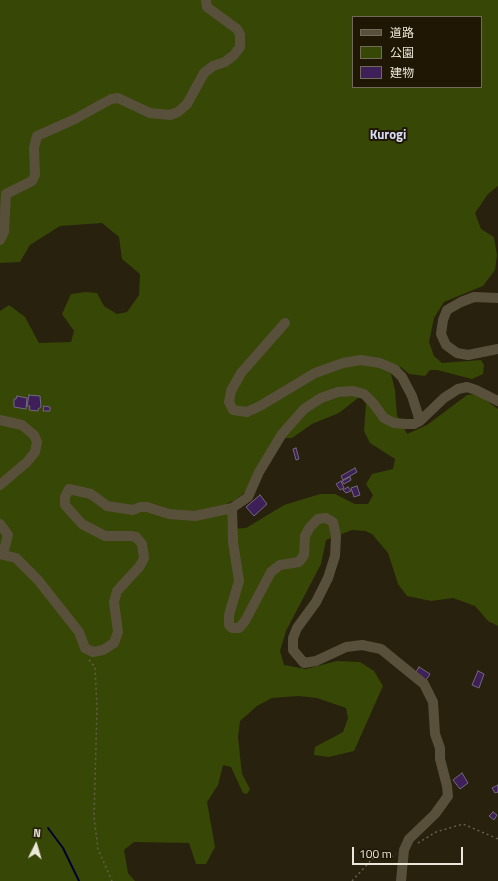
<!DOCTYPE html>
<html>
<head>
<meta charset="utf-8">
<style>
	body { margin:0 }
	#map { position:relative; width:498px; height:881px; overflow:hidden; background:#28210d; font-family:"Titillium Web","Noto Sans JP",sans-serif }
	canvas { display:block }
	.legend { position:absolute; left:352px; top:16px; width:130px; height:72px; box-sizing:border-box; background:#1f1704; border:1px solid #716a5a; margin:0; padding:5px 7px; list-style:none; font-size:12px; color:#ece7db }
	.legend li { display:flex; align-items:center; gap:8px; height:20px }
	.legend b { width:20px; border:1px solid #716a5a }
	.north { position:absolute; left:16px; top:825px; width:40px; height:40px; -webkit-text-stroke:3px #1f1704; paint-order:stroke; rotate:5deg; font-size:11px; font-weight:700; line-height:16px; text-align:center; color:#ece7db }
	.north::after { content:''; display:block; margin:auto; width:14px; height:18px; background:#ece7db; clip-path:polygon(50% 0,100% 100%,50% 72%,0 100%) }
	.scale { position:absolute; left:352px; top:847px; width:111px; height:18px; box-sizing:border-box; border:2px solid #ece7db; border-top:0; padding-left:5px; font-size:12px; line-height:14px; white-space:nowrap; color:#ece7db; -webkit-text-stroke:3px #1f1704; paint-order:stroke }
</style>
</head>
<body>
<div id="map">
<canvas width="498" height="881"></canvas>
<ul class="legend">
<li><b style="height:5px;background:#59503b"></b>道路</li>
<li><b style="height:11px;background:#364706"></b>公園</li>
<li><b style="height:11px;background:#3e1f58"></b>建物</li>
</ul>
<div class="north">N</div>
<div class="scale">100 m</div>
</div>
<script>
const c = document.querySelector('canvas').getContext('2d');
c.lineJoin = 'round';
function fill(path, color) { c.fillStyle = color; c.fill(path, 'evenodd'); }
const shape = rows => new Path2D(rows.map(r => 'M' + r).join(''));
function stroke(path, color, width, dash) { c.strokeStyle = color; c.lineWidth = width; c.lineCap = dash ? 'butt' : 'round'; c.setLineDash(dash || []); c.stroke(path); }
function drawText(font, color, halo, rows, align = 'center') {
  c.font = font + ' "Titillium Web",sans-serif'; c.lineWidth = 4; c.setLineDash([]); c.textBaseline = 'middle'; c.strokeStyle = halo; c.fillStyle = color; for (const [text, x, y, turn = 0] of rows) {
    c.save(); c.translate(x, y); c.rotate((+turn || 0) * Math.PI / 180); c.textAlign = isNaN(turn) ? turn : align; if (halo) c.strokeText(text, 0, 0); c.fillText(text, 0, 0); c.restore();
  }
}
const green = shape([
	[0,0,498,0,498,186,488,194,475,213,481,229,494,237,497,255,495,270,483,286,444,302,434,318,429,342,434,356,442,363,481,360,484,365,483,374,472,379,437,370,430,370,425,376,409,374,401,367,391,374,395,390,397,415,407,434,427,425,467,395,477,394,498,409,498,626,488,621,475,606,453,598,431,601,407,596,398,584,388,553,372,534,365,531,352,530,326,540,321,564,286,631,280,651,284,665,306,669,337,661,360,662,374,671,383,686,354,751,329,757,314,755,315,747,343,732,348,718,346,708,317,698,298,696,272,698,257,706,240,721,238,737,242,774,250,789,247,794,243,793,231,767,223,765,218,785,207,802,215,847,206,864,196,864,189,843,134,842,124,850,128,873,135,881,0,881,0,311,9,305,25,317,39,343,71,342,74,331,62,314,71,294,86,292,97,293,104,306,117,314,127,312,139,295,140,274,122,259,119,237,102,223,60,226,30,245,20,262,0,263],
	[353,17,481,17,481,87,353,87],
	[358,398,363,398,366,404,364,431,370,443,395,459,393,469,372,474,366,484,373,495,368,504,355,504,335,494,320,494,284,505,246,528,228,529,226,504,235,500,245,492,276,438,292,438,312,424,339,413]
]);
const stream = shape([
	[48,828,63,848,79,881]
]);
const building = shape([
	[29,395,40,396,41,407,38,409,38,411,29,410,30,406,27,406,29,395],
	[17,396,27,398,26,409,14,407,14,399,16,399,17,396],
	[44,406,50,407,50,411,43,411,44,406],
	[296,448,299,459,296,460,293,449,296,448],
	[355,468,357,472,343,480,341,476,355,468],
	[350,477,351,480,344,484,342,481,350,477],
	[341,481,344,488,340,490,336,484,341,481],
	[357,486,360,495,354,497,351,488,357,486],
	[348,487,351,491,346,493,343,490,348,487],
	[260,495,267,504,254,516,246,507,260,495],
	[419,667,430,674,426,680,415,674,419,667],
	[478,671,484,674,479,688,472,685,478,671],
	[462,773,468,783,460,789,453,780,462,773],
	[498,785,498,792,495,793,492,788,498,785],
	[493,812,497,815,494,820,489,816,493,812]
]);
const path = shape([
	[89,660,95,667,97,708,94,817,98,849,112,881],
	[418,843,436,832,463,824,498,839],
	[352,881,374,857,391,857,396,854]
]);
const minor = shape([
	[0,240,4,232,6,194,32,181,35,175,34,148,37,136,75,119,111,99,118,98,150,113,170,115,178,112,187,104,204,73,213,66,225,62,234,55,240,47,240,34,237,29,207,7,206,0],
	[498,298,474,297,461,302,447,310,443,320,441,334,446,345,457,353,468,355,498,349],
	[285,323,241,373,231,391,229,402,233,410,247,412,260,406,315,373,343,363,361,360,380,363,394,369,402,377,412,396,420,421],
	[0,420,22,425,34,435,37,442,35,452,27,462,0,485],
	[232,508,233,542,239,581,229,615,229,625,232,628,239,628,245,621,271,572,280,565,299,562,304,555,305,536,310,527,318,519,326,518,333,522,336,536,335,556,328,578,316,602,297,628,293,638,293,650,304,663,316,661,346,647,362,645,381,649,424,684,433,702,435,734,440,748,440,759,447,786,448,796,435,814,409,839,404,850,401,881],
	[0,524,8,535,3,554],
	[0,554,16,558,38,580,79,632,85,648,93,652,103,650,114,643,118,632,114,602,117,591,140,566,144,558,142,544,136,537,131,536,105,536,82,524,65,505,65,497,69,489,91,494,107,506,133,510,140,507,147,507,169,514,195,516,232,508,248,497,259,472,282,434,304,409,321,398,338,392,353,391,364,394,373,403,384,418,394,423,406,424,414,424,420,421,444,398,458,389,467,387,476,390,498,401]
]);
const quarterNames = [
	["Kurogi",388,136]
];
fill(green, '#364706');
stroke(stream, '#000031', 2);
fill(building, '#3e1f58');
stroke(building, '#73697f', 1);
stroke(path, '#655f4d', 1.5, [2, 3]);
stroke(minor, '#59503b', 10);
drawText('bold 13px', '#d7daf7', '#1f1704', quarterNames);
</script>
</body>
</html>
